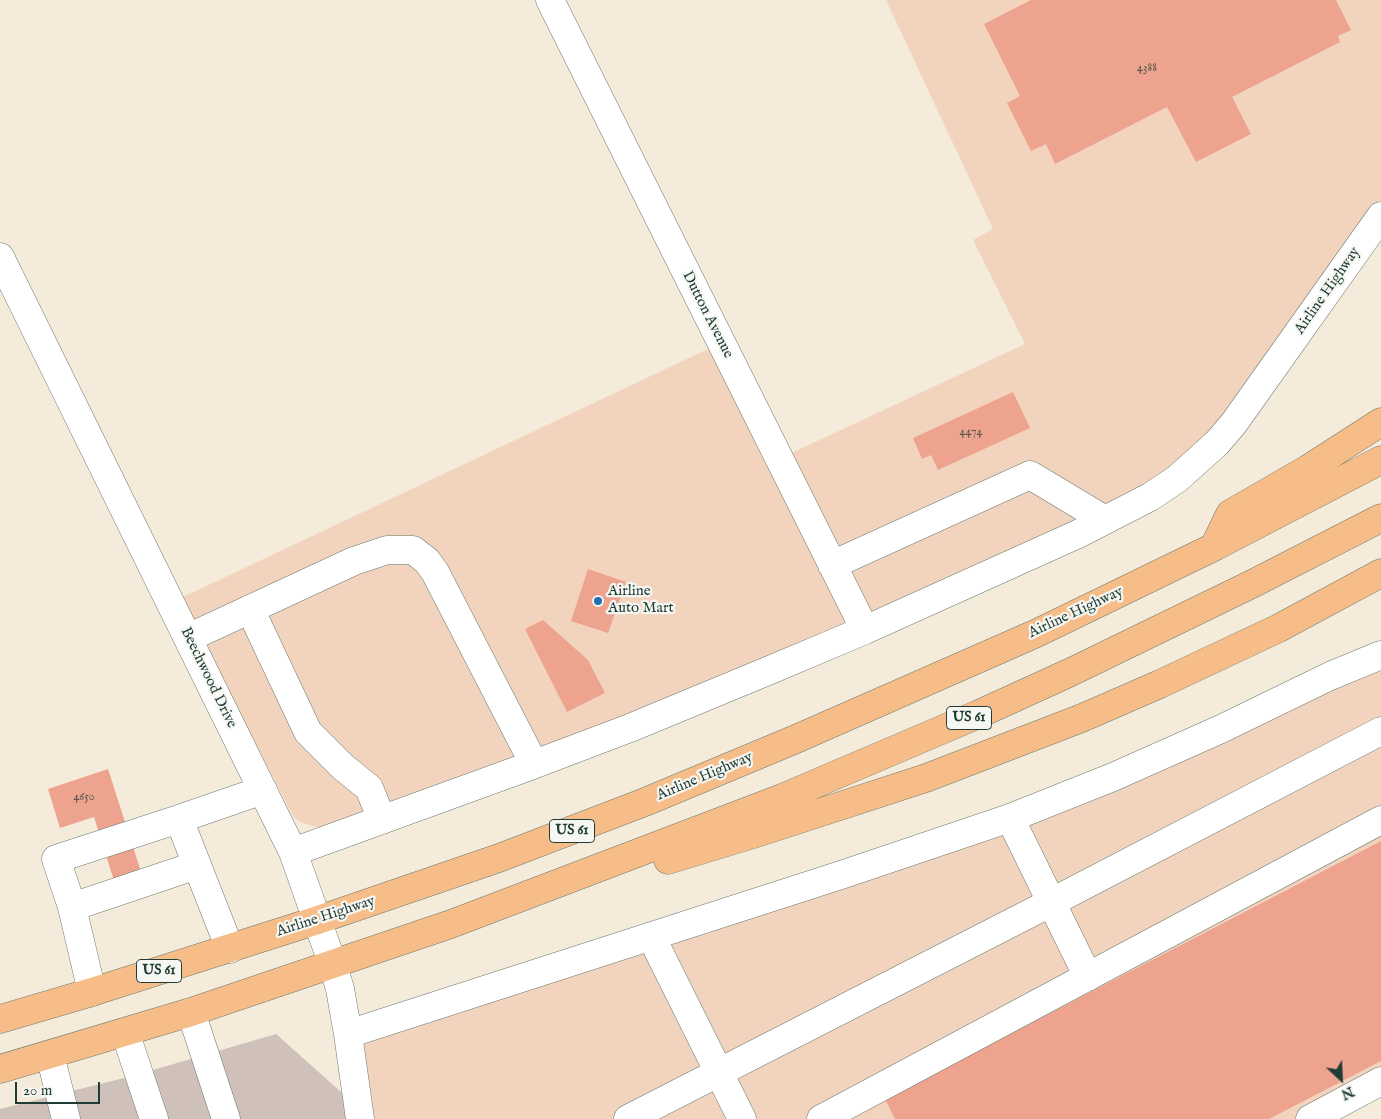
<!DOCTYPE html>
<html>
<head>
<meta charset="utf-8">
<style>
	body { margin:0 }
	#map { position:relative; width:1381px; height:1119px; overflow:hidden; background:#f4ebdb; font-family:"IM FELL English",serif }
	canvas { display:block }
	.north { position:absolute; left:1316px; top:1054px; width:50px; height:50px; -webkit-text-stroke:4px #f6f6f2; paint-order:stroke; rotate:155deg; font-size:14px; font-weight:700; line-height:20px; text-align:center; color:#1f3d34 }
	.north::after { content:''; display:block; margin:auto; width:18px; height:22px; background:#1f3d34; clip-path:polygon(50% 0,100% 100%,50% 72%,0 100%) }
	.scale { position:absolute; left:15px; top:1082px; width:85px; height:22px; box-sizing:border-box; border:2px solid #1f3d34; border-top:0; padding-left:6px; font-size:15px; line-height:18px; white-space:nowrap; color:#1f3d34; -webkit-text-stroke:4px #f6f6f2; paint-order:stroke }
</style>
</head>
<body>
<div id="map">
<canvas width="1381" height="1119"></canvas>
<div class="north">N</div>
<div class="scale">20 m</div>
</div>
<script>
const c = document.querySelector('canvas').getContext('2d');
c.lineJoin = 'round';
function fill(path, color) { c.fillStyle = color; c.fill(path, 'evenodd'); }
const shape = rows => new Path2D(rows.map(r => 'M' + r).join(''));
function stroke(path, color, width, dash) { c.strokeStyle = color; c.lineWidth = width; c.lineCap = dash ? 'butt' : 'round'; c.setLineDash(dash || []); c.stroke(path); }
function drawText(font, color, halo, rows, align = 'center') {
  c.font = font + ' "IM FELL English",serif'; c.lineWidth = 4.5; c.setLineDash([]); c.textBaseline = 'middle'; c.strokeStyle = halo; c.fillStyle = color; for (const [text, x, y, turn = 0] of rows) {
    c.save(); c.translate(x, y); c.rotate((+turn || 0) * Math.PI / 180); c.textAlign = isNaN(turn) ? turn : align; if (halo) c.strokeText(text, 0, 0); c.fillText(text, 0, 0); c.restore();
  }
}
const built = shape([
	[886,0,1381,0,1381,199,1217,427,1182,461,1106,510,740,672,403,802,320,828,302,823,295,818,290,810,181,598,710,348,766,465,1025,344,973,240,993,229],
	[1381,656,1381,1091,1327,1119,360,1119,348,1034,1010,818]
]);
const industrial = shape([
	[276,1034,359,1108,361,1119,0,1119,0,1109,136,1075]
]);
const building = shape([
	[1031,0,1336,0,1351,30,1338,36,1340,42,1232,97,1251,134,1196,162,1167,107,1055,164,1046,144,1031,151,1007,103,1020,96,984,24],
	[1013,392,1030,428,938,470,931,455,922,459,913,438],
	[588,569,626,582,608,633,571,621],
	[543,620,588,660,605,693,567,712,525,629],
	[108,769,143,878,116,887,94,817,60,828,48,789],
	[1381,841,1381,1061,1269,1119,895,1119,885,1099]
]);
const minor = shape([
	[550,0,865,630],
	[0,257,293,852,333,965,340,989,348,1034,360,1119],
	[832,565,1030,475,1105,520],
	[250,609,308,732,343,767,369,788,382,820],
	[188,638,354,561,387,550,413,550,427,561,435,572,534,764],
	[1010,818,1088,977],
	[293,852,527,767,630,728,770,670,865,630,1078,534,1150,497,1177,479,1217,443,1234,423,1381,216],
	[197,865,179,819,263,790],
	[72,907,56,859,179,819],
	[651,936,742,1119],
	[92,992,72,907,197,865,230,949],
	[191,1012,226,1119],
	[125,1032,154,1119],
	[348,1034,844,874,1010,818,1113,777,1221,729,1330,676,1381,655],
	[50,1055,66,1119],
	[628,1119,1052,902,1381,731],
	[821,1119,1381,820],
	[1310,1119,1381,1081]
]);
const highway = shape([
	[1214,547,1230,514,1308,469,1381,422],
	[668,860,760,832,926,778,1082,718,1160,684,1279,628,1381,573],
	[0,1019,92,992,318,920,499,858,645,802,796,739,1037,633,1214,547,1381,460],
	[0,1069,191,1012,451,924,782,798,979,714,1071,672,1252,584,1381,518]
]);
const markers = [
	[598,601,5,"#1f6fb2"]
];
const numberNames = [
	["4388",1147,69],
	["4474",971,433],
	["4650",84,798]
];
const shields = [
	[969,718,45],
	[572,831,45],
	[159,971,45]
];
const shieldNames = [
	["US 61",969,718],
	["US 61",572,831],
	["US 61",159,971]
];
const streetNames = [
	["Airline Highway",1328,291,-55],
	["Dutton Avenue",707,315,63],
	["Airline Highway",1076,613,-25],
	["Beechwood Drive",208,678,64],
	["Airline Highway",705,777,-23],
	["Airline Highway",326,917,-18]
];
const poiNames = [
	["Airline",608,592],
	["Auto Mart",608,609]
];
fill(built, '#f2d4be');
fill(industrial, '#cfc0ba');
fill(building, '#eda38e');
stroke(minor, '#6a7a6e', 29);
stroke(highway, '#6a7a6e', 29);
stroke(minor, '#fff', 28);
stroke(highway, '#f7bd88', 28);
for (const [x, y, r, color] of markers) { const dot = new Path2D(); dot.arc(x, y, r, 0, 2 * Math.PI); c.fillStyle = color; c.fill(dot); stroke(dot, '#f6f6f2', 2); }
drawText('12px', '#52564a', null, numberNames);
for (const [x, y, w] of shields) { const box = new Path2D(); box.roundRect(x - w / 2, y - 11.5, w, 23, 4); c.fillStyle = '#f6f6f2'; c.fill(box); stroke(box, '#1f3d34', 1); }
drawText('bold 14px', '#1f3d34', null, shieldNames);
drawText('15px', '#1f3d34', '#f6f6f2', streetNames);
drawText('15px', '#1f3d34', '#f6f6f2', poiNames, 'left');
</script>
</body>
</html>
